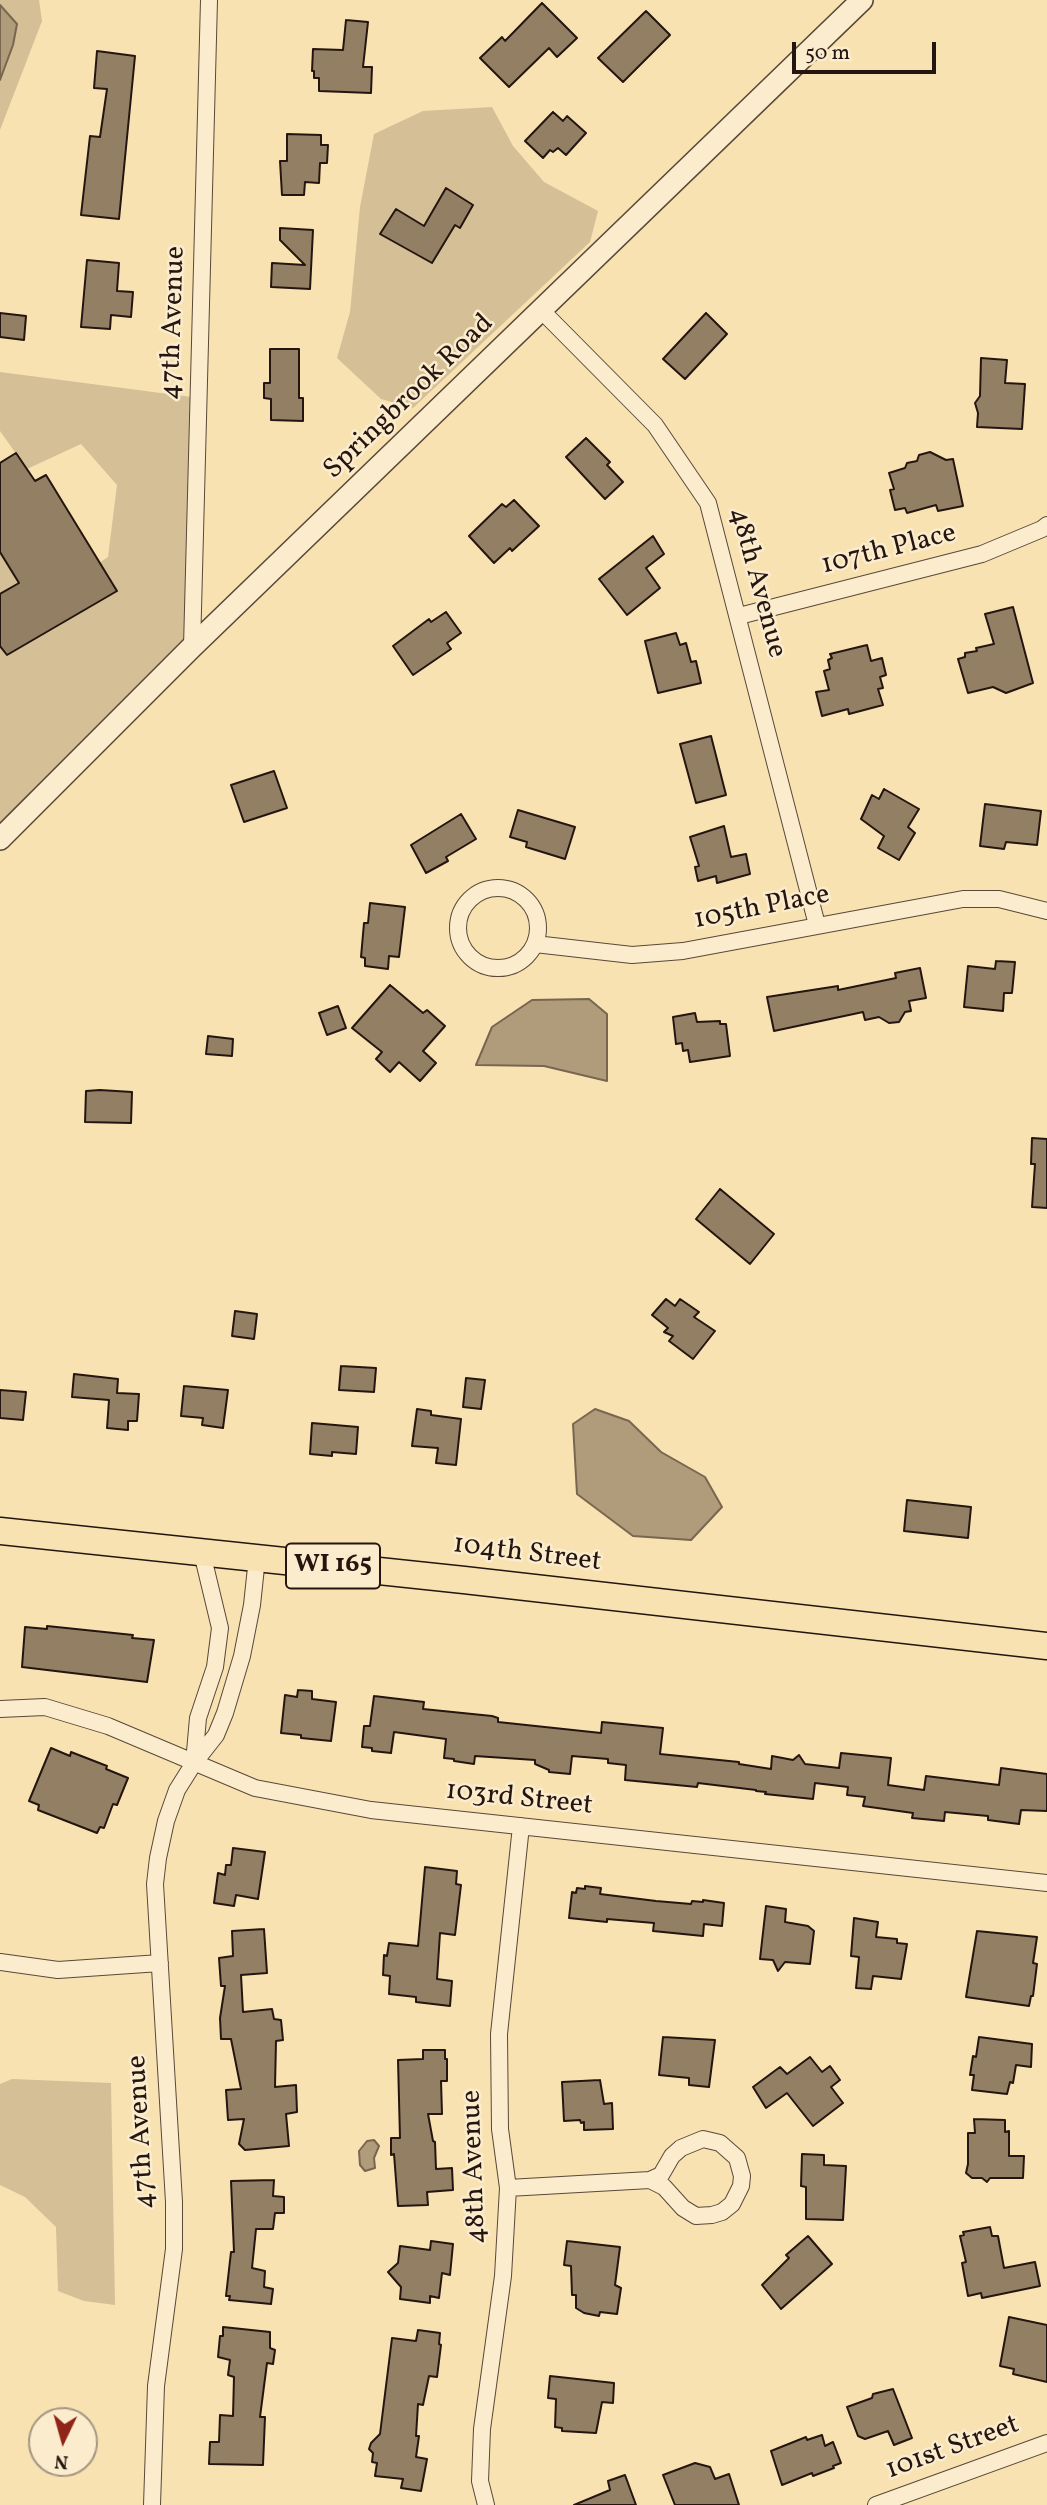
<!DOCTYPE html>
<html>
<head>
<meta charset="utf-8">
<style>
	body { margin:0 }
	#map { position:relative; width:1047px; height:2505px; overflow:hidden; background:#f8e2b2; font-family:Vollkorn,serif }
	canvas { display:block }
	.north { position:absolute; left:28px; top:2407px; width:70px; height:70px; box-sizing:border-box; background:#faeccd; border:2px solid #a59681; border-radius:50%; rotate:185deg; font-size:19px; font-weight:700; line-height:28px; text-align:center; color:#251510 }
	.north::after { content:''; display:block; margin:auto; width:24px; height:32px; background:#8f2418; clip-path:polygon(50% 0,100% 100%,50% 72%,0 100%) }
	.scale { position:absolute; left:792px; top:42px; width:144px; height:32px; box-sizing:border-box; border:4px solid #251510; border-top:0; padding-left:9px; font-size:21px; line-height:24px; white-space:nowrap; color:#251510; -webkit-text-stroke:5px #faeccd; paint-order:stroke }
</style>
</head>
<body>
<div id="map">
<canvas width="1047" height="2505"></canvas>
<div class="north">N</div>
<div class="scale">50 m</div>
</div>
<script>
const c = document.querySelector('canvas').getContext('2d');
c.lineJoin = 'round';
function fill(path, color) { c.fillStyle = color; c.fill(path, 'evenodd'); }
const shape = rows => new Path2D(rows.map(r => 'M' + r).join(''));
function stroke(path, color, width, dash) { c.strokeStyle = color; c.lineWidth = width; c.lineCap = dash ? 'butt' : 'round'; c.setLineDash(dash || []); c.stroke(path); }
function drawText(font, color, halo, rows, align = 'center') {
  c.font = font + ' Vollkorn,serif'; c.lineWidth = 5; c.setLineDash([]); c.textBaseline = 'middle'; c.strokeStyle = halo; c.fillStyle = color; for (const [text, x, y, turn = 0] of rows) {
    c.save(); c.translate(x, y); c.rotate((+turn || 0) * Math.PI / 180); c.textAlign = isNaN(turn) ? turn : align; if (halo) c.strokeText(text, 0, 0); c.fillText(text, 0, 0); c.restore();
  }
}
const green = shape([
	[0,0,39,0,42,21,0,130,0,80,13,45,17,25,0,5],
	[492,107,513,146,544,182,598,211,590,242,413,408,381,399,337,358,350,312,360,207,374,134,423,111],
	[0,372,199,398,192,647,0,839,0,646,7,655,116,591,99,563,108,557,117,485,81,444,27,469,0,431],
	[0,552,19,583,0,594],
	[12,2079,111,2083,115,2305,84,2301,58,2291,56,2227,25,2197,0,2185,0,2084]
]);
const water = shape([
	[0,5,17,24,13,45,0,80,0,5],
	[589,999,607,1014,607,1081,544,1066,476,1065,492,1027,532,1000,589,999],
	[595,1409,629,1421,661,1452,705,1477,722,1507,691,1540,633,1536,577,1494,573,1424,595,1409],
	[374,2140,379,2146,374,2158,375,2168,365,2171,360,2165,359,2151,367,2141,374,2140]
]);
const building = shape([
	[542,3,577,38,557,57,549,48,509,87,480,58,502,37,505,41,542,3],
	[646,11,670,35,623,82,598,58,646,11],
	[346,20,368,22,363,67,372,67,371,93,319,91,319,78,314,78,314,71,312,71,313,49,343,50,346,20],
	[97,51,135,56,119,219,81,215,90,136,100,137,107,89,94,88,97,51],
	[553,112,563,121,567,116,586,133,566,155,558,148,553,152,550,150,543,158,525,141,553,112],
	[287,134,321,135,321,145,328,145,327,163,320,163,319,183,305,182,304,195,282,195,280,161,287,161,287,134],
	[446,188,473,205,460,228,455,225,432,263,380,234,396,209,424,226,446,188],
	[280,228,313,230,310,289,271,287,272,263,305,265,280,240,280,228],
	[87,260,119,263,117,291,133,292,131,317,111,315,110,329,81,327,87,260],
	[0,313,26,316,24,340,0,337,0,313],
	[706,313,727,334,685,379,663,359,706,313],
	[270,349,299,349,299,398,303,398,303,421,271,420,271,399,264,398,264,383,270,383,270,349],
	[981,358,1007,360,1005,383,1025,384,1022,429,977,427,978,413,975,403,980,396,981,358],
	[586,438,610,462,607,465,623,482,605,499,566,457,586,438],
	[930,452,946,460,953,459,963,506,938,511,936,505,907,513,905,508,895,510,890,490,894,489,889,473,905,468,907,463,917,461,919,455,930,452],
	[16,453,35,481,46,475,117,591,7,655,0,646,0,594,19,583,0,552,0,463,16,453],
	[514,500,539,526,512,551,510,548,494,563,469,536,502,504,506,507,514,500],
	[653,536,664,554,646,568,660,588,627,615,599,579,653,536],
	[1013,607,1033,683,1006,693,993,687,968,693,958,659,965,657,965,653,977,651,976,648,994,644,985,614,1013,607],
	[446,612,461,633,447,643,451,649,413,675,393,646,429,619,431,622,446,612],
	[676,633,680,645,686,643,691,662,696,661,701,683,658,693,645,641,676,633],
	[867,645,871,661,882,658,886,675,880,677,883,688,878,689,883,705,849,714,848,709,822,716,816,692,829,690,824,671,830,669,828,660,832,658,830,654,867,645],
	[711,736,726,795,696,803,680,744,711,736],
	[274,771,287,808,244,822,231,785,274,771],
	[884,789,919,809,908,827,915,833,899,860,878,848,884,836,861,819,872,795,879,799,884,789],
	[985,804,1041,811,1037,845,1006,842,1004,849,980,846,985,804],
	[518,810,575,827,565,859,526,847,527,842,510,837,518,810],
	[461,814,476,839,446,857,448,861,426,873,411,845,461,814],
	[724,826,731,857,746,854,750,874,717,883,716,876,698,881,695,867,699,866,690,837,724,826],
	[370,903,405,907,399,957,389,956,388,969,365,966,365,958,361,957,364,923,368,923,370,903],
	[996,961,1015,962,1012,993,1004,993,1003,1011,964,1007,968,966,995,969,996,961],
	[920,968,926,998,909,1001,911,1011,905,1012,899,1022,889,1023,879,1017,865,1020,863,1012,774,1031,767,997,838,986,838,990,896,978,895,973,920,968],
	[390,985,423,1013,427,1010,445,1026,423,1051,436,1063,420,1081,399,1062,390,1072,376,1059,382,1052,352,1028,390,985],
	[338,1006,346,1028,327,1035,319,1013,338,1006],
	[695,1013,697,1022,720,1021,720,1024,726,1024,730,1056,690,1062,688,1050,683,1051,682,1043,676,1044,673,1017,695,1013],
	[208,1036,233,1039,232,1056,206,1054,208,1036],
	[100,1090,132,1092,131,1123,85,1122,86,1091,100,1090],
	[1032,1138,1047,1139,1047,1208,1032,1207,1035,1164,1031,1164,1032,1138],
	[720,1189,774,1234,750,1264,696,1219,720,1189],
	[666,1299,675,1306,680,1299,699,1312,694,1317,715,1331,693,1359,669,1341,673,1336,664,1332,668,1328,652,1315,666,1299],
	[235,1311,257,1314,254,1339,232,1336,235,1311],
	[341,1366,376,1368,374,1392,339,1390,341,1366],
	[74,1374,118,1379,117,1393,139,1394,137,1421,128,1421,128,1430,107,1428,109,1400,72,1397,74,1374],
	[466,1378,485,1380,481,1409,463,1407,466,1378],
	[184,1386,228,1390,223,1428,202,1425,203,1418,181,1416,184,1386],
	[0,1390,26,1392,23,1420,0,1418,0,1390],
	[417,1409,431,1411,431,1415,461,1419,456,1465,436,1463,438,1448,412,1446,417,1409],
	[312,1423,358,1427,356,1454,332,1452,332,1456,310,1454,312,1423],
	[907,1500,971,1507,968,1538,904,1531,907,1500],
	[47,1626,133,1635,132,1638,154,1640,147,1682,22,1667,25,1627,47,1629,47,1626],
	[298,1690,312,1691,312,1699,336,1702,331,1741,301,1738,301,1735,281,1733,285,1695,297,1697,298,1690],
	[374,1696,424,1702,423,1709,492,1716,498,1718,498,1722,601,1733,602,1722,663,1728,660,1754,739,1762,739,1764,771,1769,772,1756,793,1760,799,1755,805,1764,839,1768,841,1753,891,1758,888,1785,924,1790,926,1776,999,1785,1001,1768,1047,1774,1047,1811,1021,1810,1019,1824,988,1820,988,1816,945,1812,944,1821,912,1818,913,1813,863,1806,865,1797,847,1795,848,1787,815,1783,813,1799,765,1794,766,1792,756,1791,756,1790,698,1783,697,1787,625,1780,626,1765,608,1763,608,1759,572,1756,570,1774,549,1772,549,1770,535,1764,535,1760,475,1756,474,1764,454,1761,454,1759,444,1758,446,1739,394,1732,391,1753,372,1751,372,1748,362,1747,364,1726,370,1726,374,1696],
	[51,1748,70,1756,71,1752,107,1766,106,1769,128,1778,117,1805,113,1804,104,1828,100,1827,97,1833,38,1810,39,1805,29,1801,51,1748],
	[233,1848,265,1852,258,1899,236,1895,234,1906,214,1903,218,1873,225,1875,226,1865,231,1865,233,1848],
	[425,1867,457,1871,456,1884,461,1885,455,1935,440,1933,437,1979,452,1981,450,2006,416,2002,416,1997,389,1994,390,1976,383,1975,384,1955,387,1956,389,1943,418,1946,425,1867],
	[585,1886,601,1888,600,1894,656,1901,691,1904,692,1901,703,1902,703,1900,724,1903,722,1926,704,1924,703,1936,653,1931,654,1923,607,1919,607,1922,569,1918,572,1892,576,1893,577,1888,585,1889,585,1886],
	[766,1906,786,1909,785,1922,808,1926,814,1931,810,1964,785,1962,778,1971,773,1960,760,1959,766,1906],
	[854,1918,878,1922,876,1937,897,1939,897,1943,907,1944,901,1979,873,1976,871,1989,856,1988,859,1957,851,1956,854,1918],
	[264,1929,267,1973,241,1975,243,2012,272,2009,274,2019,281,2020,283,2040,276,2041,275,2087,296,2085,297,2112,286,2114,289,2146,245,2150,239,2144,244,2119,228,2120,226,2090,241,2089,231,2039,221,2039,220,2018,225,1986,221,1986,219,1958,233,1956,232,1931,264,1929],
	[977,1931,1037,1937,1033,1963,1037,1964,1033,1996,1031,1996,1029,2006,966,1997,977,1931],
	[663,2037,715,2040,709,2087,689,2085,689,2078,659,2075,663,2037],
	[979,2037,1032,2044,1031,2067,1016,2065,1013,2083,1010,2082,1007,2094,972,2090,974,2075,970,2075,973,2056,976,2057,979,2037],
	[423,2050,445,2050,445,2059,447,2059,447,2081,441,2081,442,2114,428,2114,433,2141,435,2142,436,2169,452,2168,453,2190,427,2192,428,2205,398,2206,394,2154,391,2155,391,2138,400,2138,398,2060,423,2059,423,2050],
	[810,2057,822,2072,830,2066,840,2080,831,2087,843,2103,813,2126,787,2093,766,2108,753,2087,780,2067,787,2074,810,2057],
	[600,2080,604,2104,612,2103,613,2129,584,2130,584,2122,581,2123,580,2120,564,2121,562,2082,600,2080],
	[974,2119,1005,2120,1005,2132,1009,2131,1009,2156,1024,2156,1023,2178,990,2178,987,2182,982,2178,972,2178,966,2173,968,2164,968,2133,975,2133,974,2119],
	[802,2154,824,2155,824,2165,846,2166,843,2220,806,2219,806,2187,801,2186,802,2154],
	[274,2180,273,2196,284,2197,284,2213,275,2213,273,2229,256,2229,252,2268,265,2271,264,2287,273,2289,271,2304,229,2300,230,2296,226,2296,231,2252,234,2252,231,2181,274,2180],
	[990,2227,992,2236,998,2236,1004,2268,1035,2262,1040,2286,982,2298,981,2293,968,2296,962,2263,966,2262,960,2236,964,2235,963,2232,990,2227],
	[808,2236,832,2264,781,2309,762,2285,789,2258,786,2255,808,2236],
	[431,2241,453,2244,450,2275,442,2273,439,2298,430,2296,430,2303,400,2299,401,2287,388,2272,398,2263,400,2246,430,2250,431,2241],
	[567,2241,620,2247,615,2285,621,2288,617,2314,600,2312,599,2316,584,2313,576,2308,576,2295,572,2295,571,2266,564,2265,567,2241],
	[1009,2317,1047,2325,1047,2382,1013,2374,1014,2369,1000,2366,1009,2317],
	[223,2327,270,2332,270,2348,275,2350,273,2364,267,2363,260,2417,265,2417,263,2465,209,2464,210,2442,219,2442,220,2415,233,2416,234,2377,228,2375,230,2360,218,2357,220,2336,223,2336,223,2327],
	[418,2330,440,2333,439,2344,441,2345,437,2377,429,2376,423,2405,418,2404,416,2436,419,2436,416,2457,427,2459,421,2491,401,2488,403,2479,375,2476,377,2463,372,2462,373,2453,369,2449,371,2443,380,2434,392,2338,416,2341,418,2330],
	[550,2376,614,2383,613,2403,602,2402,596,2433,562,2431,562,2428,555,2427,556,2399,548,2398,550,2376],
	[893,2389,912,2438,894,2445,888,2431,865,2439,858,2436,847,2407,872,2398,873,2394,893,2389],
	[822,2435,825,2446,833,2442,841,2463,833,2466,834,2468,813,2476,812,2473,782,2485,771,2451,806,2437,807,2440,822,2435],
	[695,2463,710,2467,715,2479,729,2474,739,2505,675,2505,663,2475,695,2463],
	[625,2475,636,2505,574,2505,610,2490,608,2481,625,2475]
]);
const minor = shape([
	[541,310,655,425,708,503,817,925],
	[739,616,982,554,1042,529,1047,525],
	[192,647,209,0],
	'458 928a40 40 0 1 1 80 0a40 40 0 1 1-80 0Z',
	[535,944,632,955,683,951,963,899,999,899,1047,911],
	[0,1709,45,1707,108,1726,255,1788,371,1810,1047,1883],
	[194,1763,198,1718,215,1667,220,1628,202,1553],
	[0,1962,58,1970,160,1963],
	[508,2188,650,2180,661,2175,672,2156,681,2148,703,2139,720,2143,737,2158,742,2176,741,2186,732,2204,722,2212,712,2215,696,2216,683,2208,664,2187,650,2180],
	[152,2505,156,2386,174,2249,174,2202,155,1884,158,1858,166,1821,177,1790,194,1763,216,1735,225,1713,242,1656,252,1605,257,1558],
	[486,2505,480,2481,482,2429,503,2276,508,2188,500,2129,499,2034,521,1826],
	[876,2505,1047,2443]
]);
const tertiary = shape([
	[0,839,192,647,862,0]
]);
const primary = shape([
	[0,1531,464,1580,1047,1646]
]);
const shields = [
	[333,1566,94]
];
const shieldNames = [
	["WI 165",333,1566]
];
const streetNames = [
	["47th Avenue",175,323,-88],
	["Springbrook Road",410,398,-44],
	["107th Place",889,551,-14],
	["48th Avenue",756,583,75],
	["105th Place",762,909,-11],
	["104th Street",527,1555,7],
	["103rd Street",519,1800,6],
	["47th Avenue",143,2132,-93],
	["48th Avenue",476,2167,-92],
	["101st Street",953,2449,-20]
];
fill(green, '#d4bf96');
fill(water, '#b09c7b');
stroke(water, '#786650', 2);
fill(building, '#938064');
stroke(building, '#251510', 2);
stroke(minor, '#5a4838', 18);
stroke(tertiary, '#5a4838', 24);
stroke(primary, '#251510', 29);
stroke(minor, '#faeccd', 16);
stroke(tertiary, '#faeccd', 21);
stroke(primary, '#f8e2b2', 26);
for (const [x, y, w] of shields) { const box = new Path2D(); box.roundRect(x - w / 2, y - 22.5, w, 45, 5); c.fillStyle = '#faeccd'; c.fill(box); stroke(box, '#251510', 2); }
drawText('bold 26px', '#251510', null, shieldNames);
drawText('28px', '#251510', '#faeccd', streetNames);
</script>
</body>
</html>
